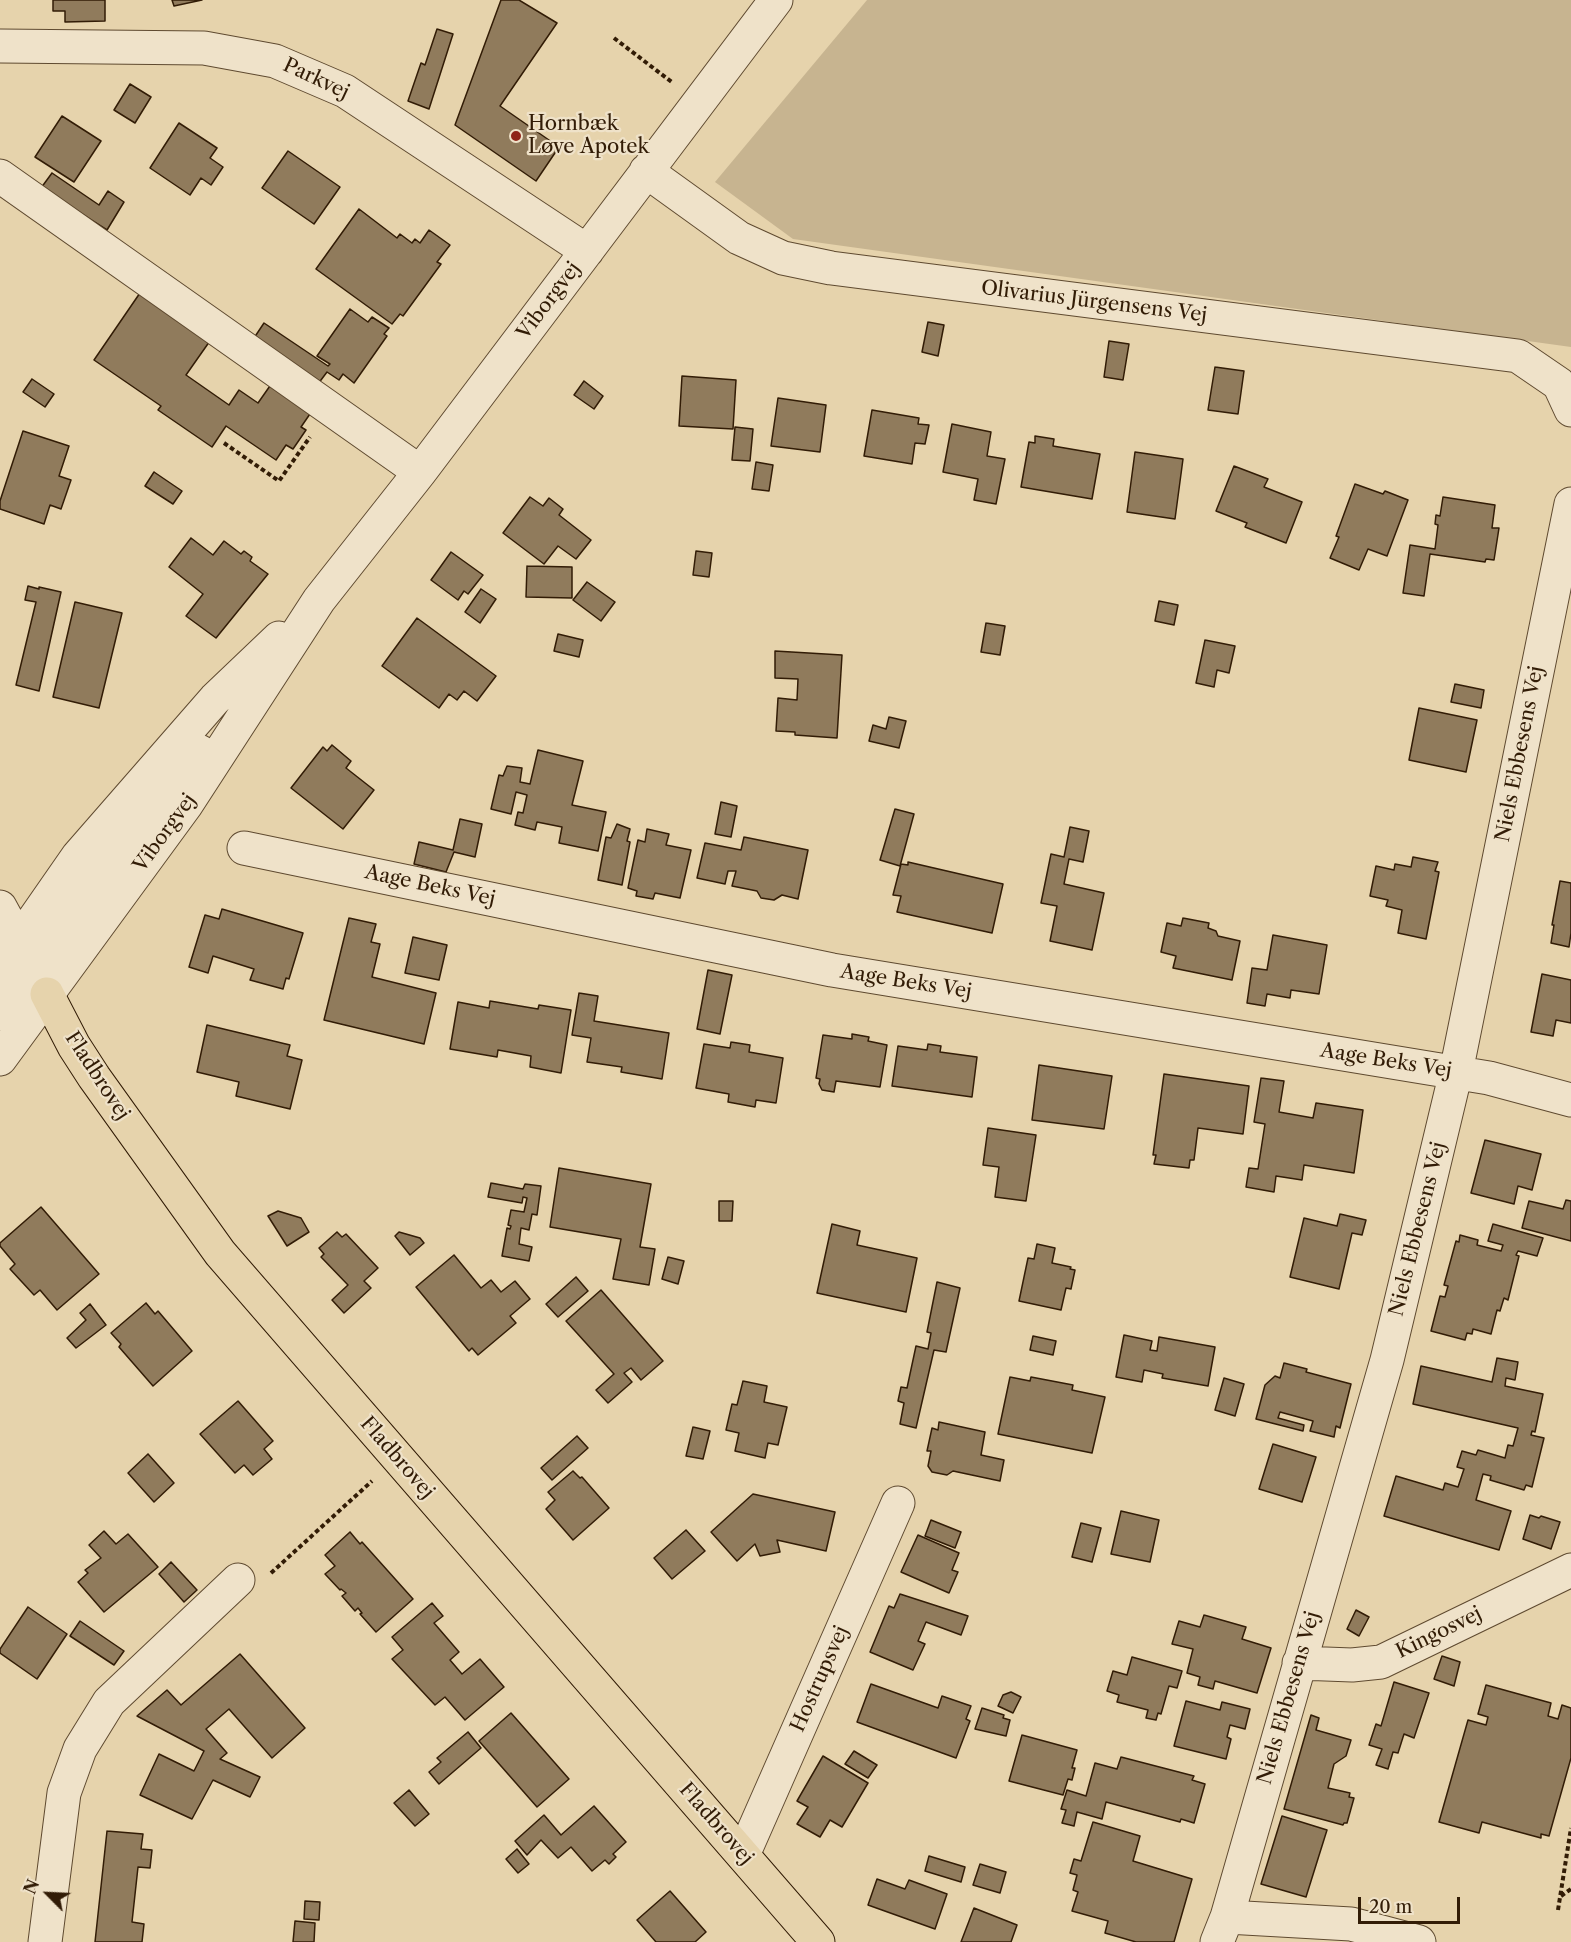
<!DOCTYPE html>
<html>
<head>
<meta charset="utf-8">
<style>
	body { margin:0 }
	#map { position:relative; width:1571px; height:1942px; overflow:hidden; background:#e6d3ac; font-family:"Libre Caslon Text",serif }
	canvas { display:block }
	.north { position:absolute; left:18px; top:1864px; width:60px; height:60px; -webkit-text-stroke:4px #efe2c9; paint-order:stroke; rotate:294deg; font-size:16px; font-weight:700; line-height:24px; text-align:center; color:#321c06 }
	.north::after { content:''; display:block; margin:auto; width:21px; height:27px; background:#321c06; clip-path:polygon(50% 0,100% 100%,50% 72%,0 100%) }
	.scale { position:absolute; left:1358px; top:1897px; width:102px; height:27px; box-sizing:border-box; border:3px solid #321c06; border-top:0; padding-left:8px; font-size:18px; line-height:21px; white-space:nowrap; color:#321c06; -webkit-text-stroke:4px #efe2c9; paint-order:stroke }
</style>
</head>
<body>
<div id="map">
<canvas width="1571" height="1942"></canvas>
<div class="north">N</div>
<div class="scale">20 m</div>
</div>
<script>
const c = document.querySelector('canvas').getContext('2d');
c.lineJoin = 'round';
function fill(path, color) { c.fillStyle = color; c.fill(path, 'evenodd'); }
const shape = rows => new Path2D(rows.map(r => 'M' + r).join(''));
function stroke(path, color, width, dash) { c.strokeStyle = color; c.lineWidth = width; c.lineCap = dash ? 'butt' : 'round'; c.setLineDash(dash || []); c.stroke(path); }
function drawText(font, color, halo, rows, align = 'center') {
  c.font = font + ' "Libre Caslon Text",serif'; c.lineWidth = 4.5; c.setLineDash([]); c.textBaseline = 'middle'; c.strokeStyle = halo; c.fillStyle = color; for (const [text, x, y, turn = 0] of rows) {
    c.save(); c.translate(x, y); c.rotate((+turn || 0) * Math.PI / 180); c.textAlign = isNaN(turn) ? turn : align; if (halo) c.strokeText(text, 0, 0); c.fillText(text, 0, 0); c.restore();
  }
}
const green = shape([
	[867,0,1571,0,1571,347,793,239,715,182]
]);
const building = shape([
	[53,0,105,0,105,21,65,22,65,11,53,11,53,0],
	[172,0,202,0,174,6,172,0],
	[501,0,519,0,557,23,500,106,559,147,536,181,455,125,501,0],
	[437,29,453,34,429,109,408,101,421,63,425,65,437,29],
	[130,84,151,97,135,123,114,110,130,84],
	[62,116,101,141,74,182,35,157,62,116],
	[179,123,217,148,210,158,223,167,211,185,201,178,190,195,150,168,179,123],
	[288,151,340,187,314,224,262,188,288,151],
	[52,173,99,205,108,191,124,202,107,230,41,188,52,173],
	[359,209,397,238,400,234,412,243,415,239,420,243,429,230,450,245,437,262,441,264,403,316,400,314,392,324,316,269,359,209],
	[142,290,212,338,186,375,229,405,239,390,258,403,272,383,312,411,301,427,306,430,293,449,286,445,276,460,226,426,212,447,158,410,161,406,94,360,142,290],
	[350,309,368,322,372,317,389,328,384,334,387,336,354,383,343,374,339,380,327,372,318,384,254,338,264,323,328,366,330,364,317,356,350,309],
	[928,322,944,325,938,356,922,352,928,322],
	[1109,341,1129,344,1123,380,1104,377,1109,341],
	[1215,367,1244,371,1238,414,1208,410,1215,367],
	[682,376,736,380,733,429,679,426,682,376],
	[32,379,54,394,45,407,23,392,32,379],
	[584,381,603,396,594,409,574,395,584,381],
	[778,398,826,405,820,452,771,446,778,398],
	[872,410,919,418,918,424,929,425,925,444,915,443,912,464,864,456,872,410],
	[952,424,991,432,987,456,1005,459,996,504,974,500,978,479,943,472,952,424],
	[735,427,753,429,750,461,732,460,735,427],
	[23,431,69,446,59,476,71,480,61,509,50,505,44,524,0,509,0,501,23,431],
	[1035,436,1054,439,1053,446,1100,454,1092,499,1021,487,1029,442,1035,443,1035,436],
	[1135,452,1183,459,1175,519,1127,512,1135,452],
	[756,462,773,465,769,491,752,489,756,462],
	[1234,466,1268,479,1264,487,1302,502,1286,543,1245,527,1247,523,1216,511,1234,466],
	[154,472,182,491,173,504,145,486,154,472],
	[1355,484,1383,494,1385,491,1408,500,1387,556,1368,549,1359,570,1330,558,1339,537,1336,536,1355,484],
	[530,497,543,506,549,498,563,509,559,515,591,540,576,559,558,546,544,564,503,533,530,497],
	[1443,497,1495,505,1492,528,1499,528,1494,560,1486,559,1485,562,1430,554,1424,596,1403,593,1410,545,1435,549,1438,525,1435,524,1436,515,1440,516,1443,497],
	[191,538,213,555,224,541,241,554,244,551,252,557,250,561,268,574,216,638,186,616,203,594,169,567,191,538],
	[696,551,712,553,709,577,693,575,696,551],
	[451,552,483,575,468,594,464,591,458,600,431,580,451,552],
	[527,566,572,567,572,598,526,597,527,566],
	[587,582,615,602,601,621,573,600,587,582],
	[28,586,39,589,39,587,61,592,39,691,16,685,36,602,25,600,28,586],
	[481,589,496,599,480,623,465,612,481,589],
	[1159,601,1178,605,1174,625,1155,621,1159,601],
	[75,602,122,613,99,708,53,697,75,602],
	[417,618,496,676,477,701,464,691,457,700,449,694,439,708,382,666,417,618],
	[986,623,1005,626,1000,655,981,652,986,623],
	[558,634,583,640,579,657,554,651,558,634],
	[1205,640,1235,646,1229,673,1217,670,1214,687,1196,683,1205,640],
	[775,651,842,655,837,738,795,735,795,732,776,731,778,698,797,700,798,679,775,678,775,651],
	[1455,684,1484,690,1481,708,1451,702,1455,684],
	[1419,708,1477,720,1466,772,1409,760,1419,708],
	[889,717,906,721,899,748,869,741,873,725,886,729,889,717],
	[332,745,351,761,346,768,374,790,343,829,291,788,323,747,327,751,332,745],
	[538,750,583,761,572,805,606,812,598,851,559,843,562,827,537,822,535,830,515,825,518,812,523,813,527,795,516,792,511,814,491,809,499,775,503,776,507,766,522,768,520,782,530,784,538,750],
	[721,802,737,806,731,837,715,834,721,802],
	[895,809,914,814,900,866,880,860,895,809],
	[460,819,482,824,475,857,454,852,446,872,414,864,419,842,453,850,460,819],
	[617,824,630,829,627,841,630,842,622,885,598,880,606,837,611,838,617,824],
	[1070,827,1089,831,1083,862,1069,859,1064,884,1104,893,1092,950,1050,941,1057,906,1041,903,1051,854,1064,857,1070,827],
	[647,829,669,834,666,845,691,850,680,898,655,893,653,899,636,896,637,891,628,888,638,840,645,842,647,829],
	[744,837,808,850,798,899,782,895,774,900,761,898,757,891,732,886,736,871,728,871,725,884,697,878,705,843,741,850,744,837],
	[1413,857,1438,862,1435,871,1439,872,1426,939,1398,933,1402,910,1386,906,1388,900,1370,896,1376,866,1394,870,1395,864,1411,867,1413,857],
	[908,862,1003,884,992,933,897,912,901,896,893,895,901,864,908,865,908,862],
	[1560,881,1571,883,1571,933,1569,947,1551,943,1554,925,1552,925,1560,881],
	[222,909,303,933,289,979,286,978,283,989,250,980,254,969,213,956,208,973,189,967,205,915,219,919,222,909],
	[349,918,376,924,371,942,380,944,372,977,436,993,424,1044,324,1020,349,918],
	[1183,918,1209,923,1208,928,1216,931,1218,936,1240,941,1232,980,1173,968,1176,956,1161,952,1167,923,1181,926,1183,918],
	[1273,935,1327,945,1319,994,1291,990,1290,998,1267,994,1265,1006,1247,1003,1252,968,1267,970,1273,935],
	[413,937,447,945,439,980,405,973,413,937],
	[708,970,732,975,720,1034,697,1029,708,970],
	[1542,974,1571,980,1571,1023,1556,1020,1553,1036,1531,1032,1542,974],
	[579,993,598,996,594,1021,669,1033,662,1079,621,1072,622,1067,587,1062,591,1038,572,1035,579,993],
	[490,1001,538,1009,539,1005,571,1010,561,1073,530,1067,531,1056,498,1050,497,1057,450,1049,458,1002,489,1008,490,1001],
	[207,1025,290,1045,287,1056,302,1060,290,1109,236,1096,239,1082,197,1072,207,1025],
	[852,1034,869,1037,868,1041,887,1045,880,1087,836,1081,834,1092,822,1090,819,1084,820,1079,816,1078,823,1035,852,1039,852,1034],
	[731,1042,750,1045,749,1052,783,1058,776,1103,756,1100,755,1107,728,1102,729,1094,696,1088,704,1044,730,1048,731,1042],
	[928,1044,941,1046,940,1052,977,1057,972,1097,892,1086,898,1046,927,1050,928,1044],
	[1039,1065,1112,1076,1104,1129,1032,1120,1039,1065],
	[1164,1074,1249,1086,1243,1134,1198,1128,1194,1160,1190,1160,1189,1168,1154,1164,1156,1155,1153,1155,1164,1074],
	[1261,1078,1284,1081,1279,1112,1313,1118,1316,1103,1363,1110,1354,1173,1304,1165,1302,1180,1276,1176,1274,1192,1246,1187,1249,1168,1258,1169,1265,1124,1254,1122,1261,1078],
	[988,1128,1036,1135,1026,1201,995,1197,999,1167,983,1165,988,1128],
	[1485,1140,1541,1154,1532,1190,1518,1186,1514,1204,1471,1193,1485,1140],
	[559,1168,651,1184,640,1247,655,1249,649,1285,613,1279,621,1239,550,1227,559,1168],
	[491,1183,523,1189,525,1184,541,1186,537,1215,532,1214,529,1230,521,1228,519,1244,532,1247,529,1261,502,1256,507,1228,510,1229,511,1226,508,1225,511,1210,524,1212,527,1198,523,1197,522,1203,488,1197,491,1183],
	[1566,1200,1571,1201,1571,1241,1522,1228,1529,1201,1563,1209,1566,1200],
	[719,1201,733,1201,732,1221,719,1221,719,1201],
	[41,1207,99,1274,57,1310,40,1290,34,1295,10,1269,15,1264,0,1246,0,1243,41,1207],
	[278,1211,301,1218,309,1232,287,1246,268,1216,278,1211],
	[1340,1214,1366,1220,1362,1235,1352,1233,1339,1289,1290,1277,1304,1218,1337,1226,1340,1214],
	[832,1224,860,1231,857,1245,917,1258,906,1312,817,1293,832,1224],
	[1493,1224,1543,1238,1537,1256,1518,1251,1516,1255,1519,1256,1508,1300,1504,1298,1500,1311,1497,1310,1491,1334,1473,1329,1472,1334,1467,1333,1465,1340,1431,1331,1440,1296,1445,1297,1448,1286,1444,1285,1456,1241,1459,1242,1460,1235,1478,1240,1477,1245,1501,1251,1503,1245,1488,1241,1493,1224],
	[337,1232,342,1237,346,1234,378,1268,364,1281,371,1288,344,1313,332,1300,348,1285,321,1257,324,1254,319,1248,337,1232],
	[399,1232,420,1238,424,1243,410,1255,395,1236,399,1232],
	[1037,1244,1055,1248,1052,1263,1071,1267,1070,1269,1075,1270,1071,1289,1066,1288,1061,1310,1019,1301,1028,1258,1034,1259,1037,1244],
	[454,1255,481,1288,491,1280,501,1292,515,1281,530,1299,510,1316,516,1323,478,1355,472,1348,469,1351,416,1287,454,1255],
	[668,1257,684,1261,678,1284,662,1279,668,1257],
	[576,1277,588,1291,558,1317,546,1304,576,1277],
	[937,1282,960,1288,946,1352,934,1350,916,1428,900,1424,904,1403,898,1401,901,1387,907,1388,916,1346,928,1349,931,1333,927,1332,937,1282],
	[601,1290,663,1361,641,1380,631,1368,624,1373,632,1382,608,1403,596,1390,614,1374,566,1321,601,1290],
	[146,1303,155,1314,158,1311,192,1351,153,1386,119,1347,121,1344,111,1333,146,1303],
	[90,1304,106,1325,76,1348,67,1338,86,1320,80,1313,90,1304],
	[1124,1335,1152,1341,1150,1350,1157,1351,1159,1337,1215,1347,1208,1386,1162,1378,1163,1374,1144,1370,1142,1382,1116,1377,1124,1335],
	[1033,1336,1056,1341,1053,1355,1030,1350,1033,1336],
	[1497,1358,1518,1362,1515,1380,1506,1378,1505,1386,1543,1394,1535,1432,1532,1431,1531,1435,1544,1438,1532,1487,1526,1485,1524,1490,1490,1480,1491,1476,1483,1474,1476,1500,1511,1511,1499,1550,1384,1516,1396,1476,1443,1490,1445,1483,1458,1487,1464,1469,1457,1467,1462,1451,1476,1455,1478,1450,1505,1458,1508,1445,1513,1446,1518,1428,1413,1404,1421,1366,1492,1382,1497,1358],
	[1284,1363,1307,1369,1306,1372,1351,1384,1340,1428,1336,1426,1334,1437,1310,1431,1313,1421,1280,1412,1278,1418,1304,1425,1303,1431,1256,1419,1265,1385,1275,1376,1280,1378,1284,1363],
	[1010,1377,1030,1381,1031,1377,1073,1385,1072,1390,1105,1397,1092,1453,998,1434,1010,1377],
	[1224,1378,1244,1384,1235,1416,1215,1410,1224,1378],
	[743,1381,767,1386,764,1402,787,1407,778,1445,768,1443,765,1458,735,1451,739,1433,726,1430,732,1404,737,1405,743,1381],
	[238,1401,273,1441,264,1449,272,1459,253,1475,244,1465,235,1473,200,1434,238,1401],
	[939,1422,985,1432,981,1455,1004,1460,1000,1481,953,1471,947,1475,932,1472,928,1466,931,1451,927,1451,932,1428,938,1430,939,1422],
	[693,1427,710,1431,703,1459,686,1456,693,1427],
	[577,1436,588,1448,552,1480,541,1468,577,1436],
	[1273,1444,1316,1457,1302,1502,1259,1489,1273,1444],
	[148,1454,174,1483,154,1502,128,1473,148,1454],
	[573,1471,580,1478,582,1477,609,1508,573,1540,546,1509,555,1500,548,1492,573,1471],
	[753,1494,835,1512,826,1551,777,1540,780,1552,760,1556,755,1544,737,1561,711,1532,753,1494],
	[1121,1511,1159,1520,1150,1562,1111,1554,1121,1511],
	[1530,1515,1539,1518,1541,1516,1560,1522,1551,1549,1523,1539,1530,1515],
	[931,1520,961,1532,955,1548,925,1536,931,1520],
	[1081,1523,1101,1528,1092,1562,1072,1557,1081,1523],
	[686,1530,705,1551,672,1579,654,1558,686,1530],
	[104,1531,116,1544,128,1534,158,1567,104,1612,78,1582,88,1573,85,1570,101,1558,89,1545,104,1531],
	[350,1532,360,1544,362,1542,413,1599,376,1632,360,1614,362,1613,358,1608,355,1611,342,1596,346,1593,341,1589,340,1590,325,1574,335,1566,325,1555,350,1532],
	[918,1535,959,1553,952,1570,958,1572,949,1593,901,1572,918,1535],
	[171,1562,197,1590,184,1602,159,1574,171,1562],
	[900,1594,968,1616,961,1635,926,1622,918,1641,925,1644,913,1670,870,1652,889,1606,894,1608,900,1594],
	[432,1603,443,1616,434,1623,459,1652,450,1660,462,1674,480,1659,504,1687,465,1720,445,1697,435,1705,392,1659,403,1650,392,1637,432,1603],
	[28,1607,67,1634,37,1679,0,1653,0,1649,28,1607],
	[1356,1610,1369,1617,1359,1636,1347,1629,1356,1610],
	[1204,1615,1246,1627,1242,1639,1271,1648,1257,1693,1215,1681,1213,1689,1198,1685,1200,1677,1187,1673,1193,1649,1172,1644,1179,1621,1200,1627,1204,1615],
	[80,1621,124,1651,114,1665,70,1636,80,1621],
	[240,1654,305,1728,272,1758,229,1709,206,1729,227,1753,220,1759,260,1777,250,1797,213,1780,192,1819,140,1795,159,1754,194,1771,204,1751,137,1716,167,1690,181,1705,240,1654],
	[1442,1656,1460,1662,1454,1686,1434,1679,1442,1656],
	[1132,1657,1182,1671,1177,1688,1169,1686,1161,1714,1158,1713,1156,1720,1146,1718,1148,1710,1117,1702,1119,1695,1107,1691,1113,1671,1127,1675,1132,1657],
	[1394,1682,1429,1693,1414,1738,1404,1734,1398,1753,1393,1752,1388,1769,1376,1765,1382,1749,1369,1745,1376,1724,1381,1726,1394,1682],
	[871,1684,938,1708,942,1696,971,1706,966,1719,970,1721,956,1758,857,1722,871,1684],
	[1486,1685,1551,1703,1548,1716,1558,1719,1562,1705,1571,1708,1571,1758,1549,1836,1541,1834,1541,1838,1482,1822,1479,1833,1439,1822,1468,1720,1486,1725,1488,1717,1478,1714,1486,1685],
	[1011,1692,1021,1697,1013,1713,998,1706,1003,1695,1011,1692],
	[1186,1701,1220,1710,1222,1702,1250,1709,1245,1729,1230,1725,1227,1737,1231,1739,1226,1759,1174,1746,1186,1701],
	[982,1708,1004,1715,1003,1718,1010,1720,1006,1736,975,1729,982,1708],
	[511,1713,569,1779,537,1807,479,1741,511,1713],
	[1311,1715,1319,1718,1316,1730,1351,1740,1346,1756,1334,1764,1328,1788,1350,1793,1349,1797,1354,1798,1347,1823,1344,1823,1343,1825,1284,1809,1311,1715],
	[468,1732,481,1748,439,1784,429,1772,441,1762,437,1758,468,1732],
	[1022,1735,1077,1750,1072,1768,1075,1768,1072,1780,1068,1779,1063,1795,1009,1781,1022,1735],
	[854,1751,877,1765,868,1778,845,1764,854,1751],
	[823,1756,868,1783,842,1827,830,1820,820,1837,797,1824,808,1807,797,1801,823,1756],
	[1121,1757,1194,1776,1192,1780,1205,1784,1194,1823,1181,1819,1180,1822,1106,1802,1102,1819,1077,1812,1074,1826,1062,1823,1066,1810,1061,1809,1067,1790,1086,1796,1095,1763,1117,1769,1121,1757],
	[409,1790,429,1814,415,1826,394,1803,409,1790],
	[594,1806,626,1842,613,1854,616,1857,609,1864,605,1860,592,1871,571,1847,558,1858,541,1840,527,1855,515,1841,544,1815,561,1835,594,1806],
	[1282,1816,1327,1830,1306,1897,1261,1884,1282,1816],
	[1093,1822,1140,1836,1133,1861,1192,1879,1174,1942,1136,1942,1105,1933,1108,1921,1072,1911,1078,1892,1073,1890,1077,1875,1070,1873,1074,1859,1081,1861,1093,1822],
	[107,1831,143,1834,141,1849,152,1850,150,1868,138,1867,132,1922,144,1924,142,1942,95,1942,107,1831],
	[517,1849,529,1864,518,1873,506,1859,517,1849],
	[929,1856,965,1867,961,1882,925,1871,929,1856],
	[980,1864,1006,1872,1000,1893,973,1885,980,1864],
	[877,1879,905,1889,909,1880,947,1894,935,1929,868,1905,877,1879],
	[670,1891,706,1932,695,1942,656,1942,637,1920,670,1891],
	[305,1901,320,1902,319,1920,304,1919,305,1901],
	[974,1908,1017,1925,1011,1942,961,1942,974,1908],
	[295,1921,315,1923,314,1942,293,1942,295,1921]
]);
const path = shape([
	[614,38,673,83],
	[224,443,279,481,310,437],
	[271,1573,372,1481],
	[1561,1896,1571,1889],
	[1558,1910,1571,1828]
]);
const minor = shape([
	[0,46,204,48,275,61,345,91,587,251],
	[646,171,739,238,783,258,831,268,1518,356,1559,384,1571,410],
	[0,176,420,472],
	[244,848,832,970,1489,1078,1571,1100],
	[0,907,28,958],
	[0,968,78,856,215,699,279,638],
	[47,994,45,966,49,946,58,928,199,751],
	[0,1014,12,995,18,974,21,956,19,943],
	[0,1059,186,805,319,600,420,472,776,0],
	[1299,1663,1352,1665,1381,1662,1571,1570],
	[743,1855,898,1503],
	[1227,1917,1351,1924,1419,1942],
	[45,1942,64,1793,80,1749,109,1702,238,1580],
	[1217,1942,1227,1917,1387,1360,1456,1072,1571,504]
]);
const major = shape([
	[47,994,74,1046,94,1077,220,1253,818,1942]
]);
const markers = [
	[516,136,6,"#8f2418"]
];
const streetNames = [
	["Parkvej",316,79,25],
	["Viborgvej",549,301,-53],
	["Olivarius Jürgensens Vej",1094,302,7],
	["Niels Ebbesens Vej",1520,754,-79],
	["Viborgvej",165,833,-54],
	["Aage Beks Vej",430,886,12],
	["Aage Beks Vej",906,982,9],
	["Aage Beks Vej",1386,1061,9],
	["Fladbrovej",97,1076,57],
	["Niels Ebbesens Vej",1418,1229,-76],
	["Fladbrovej",397,1458,49],
	["Kingosvej",1439,1633,-26],
	["Hostrupsvej",820,1679,-66],
	["Niels Ebbesens Vej",1289,1698,-74],
	["Fladbrovej",716,1824,49]
];
const poiNames = [
	["Hornbæk",528,124],
	["Løve Apotek",528,147]
];
fill(green, '#c7b490');
fill(building, '#907b5c');
stroke(building, '#321c06', 1.5);
stroke(minor, '#5f4a30', 35);
stroke(major, '#321c06', 35);
stroke(path, '#321c06', 4, [4.5, 3]);
stroke(minor, '#efe2c9', 33);
stroke(major, '#e6d3ac', 33);
for (const [x, y, r, color] of markers) { const dot = new Path2D(); dot.arc(x, y, r, 0, 2 * Math.PI); c.fillStyle = color; c.fill(dot); stroke(dot, '#efe2c9', 2); }
drawText('20px', '#321c06', '#efe2c9', streetNames);
drawText('20px', '#321c06', '#efe2c9', poiNames, 'left');
</script>
</body>
</html>
